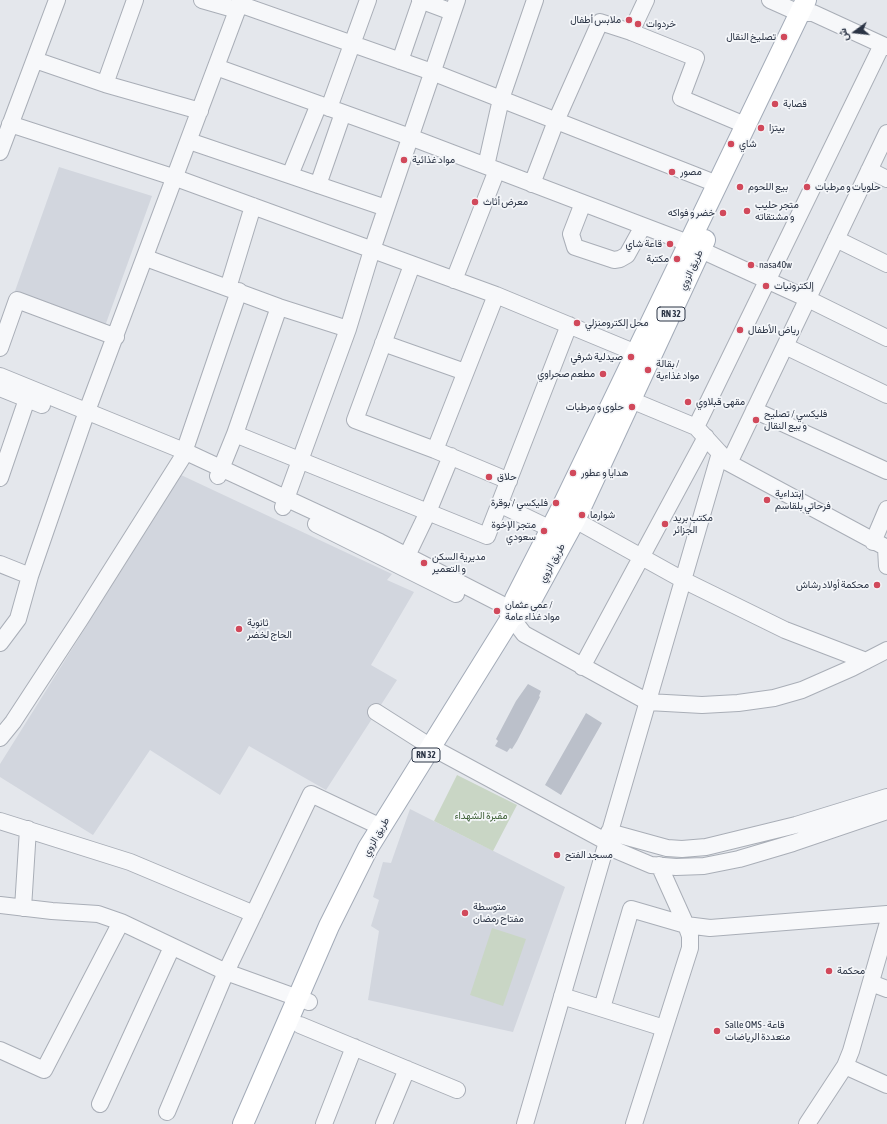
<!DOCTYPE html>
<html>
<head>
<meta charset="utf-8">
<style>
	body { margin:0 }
	#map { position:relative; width:887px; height:1124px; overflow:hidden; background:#e4e7ec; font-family:"Asap Condensed",Vazirmatn,sans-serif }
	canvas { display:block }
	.north { position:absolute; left:835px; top:12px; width:40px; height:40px; -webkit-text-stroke:3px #f4f6f9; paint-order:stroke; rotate:255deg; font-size:11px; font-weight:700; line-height:16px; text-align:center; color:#2b3445 }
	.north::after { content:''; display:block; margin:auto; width:14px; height:18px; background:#2b3445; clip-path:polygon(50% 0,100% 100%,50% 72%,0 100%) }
</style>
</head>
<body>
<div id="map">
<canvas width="887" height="1124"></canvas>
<div class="north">ش</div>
</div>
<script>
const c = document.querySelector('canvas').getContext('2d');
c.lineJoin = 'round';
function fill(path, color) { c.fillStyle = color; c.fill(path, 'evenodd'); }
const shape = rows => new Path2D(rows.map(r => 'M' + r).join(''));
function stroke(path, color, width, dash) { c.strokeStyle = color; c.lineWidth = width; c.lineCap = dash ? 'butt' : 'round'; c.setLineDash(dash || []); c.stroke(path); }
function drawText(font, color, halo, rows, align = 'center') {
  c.font = font + ' "Asap Condensed",Vazirmatn,sans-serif'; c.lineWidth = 3.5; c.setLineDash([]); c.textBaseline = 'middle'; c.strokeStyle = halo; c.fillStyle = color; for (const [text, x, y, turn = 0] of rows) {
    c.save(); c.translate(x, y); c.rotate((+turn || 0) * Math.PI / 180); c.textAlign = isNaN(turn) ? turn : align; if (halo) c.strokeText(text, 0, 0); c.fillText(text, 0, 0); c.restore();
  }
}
const built = shape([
	[59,167,152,196,105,326,15,291],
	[181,475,392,574,387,580,414,592,371,665,397,680,326,790,249,746,220,795,150,750,93,835,0,777,0,764],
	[410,809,565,887,513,1032,368,1000,379,931,371,926,379,900,373,897,383,862,391,863]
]);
const green = shape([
	[457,775,517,805,493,851,434,821],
	[492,928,526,939,503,1006,470,995]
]);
const building = shape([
	[528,684,541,691,539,696,540,697,517,741,512,749,510,748,507,752,495,746,498,741,496,739,516,701],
	[586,713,602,723,561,795,545,785]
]);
const minor = shape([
	[202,0,237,10],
	[420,0,452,12],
	[770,0,799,13,813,13,887,47],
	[239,4,432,72,717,184],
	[631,32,646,0],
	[35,60,105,84,200,111],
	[400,61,421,0],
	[216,67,410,137,688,243],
	[105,84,135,0],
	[329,108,368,0],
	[10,124,176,178,496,295,636,353],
	[189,141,386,208],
	[0,152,57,0],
	[486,166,501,99,535,0],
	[869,170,887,179],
	[290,175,319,104],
	[532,184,556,121,600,22,631,32,696,58,681,98,745,125],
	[318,185,343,113],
	[583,203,571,234,575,247,614,260,620,259,627,255,643,226],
	[836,239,887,264],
	[701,250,808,299,887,338],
	[146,258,279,307,348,329],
	[412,265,355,420,435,450,509,481],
	[454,280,497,170],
	[228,288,253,206],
	[383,343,465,372],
	[785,346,887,395],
	[0,348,17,300,116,337],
	[0,376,184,451,380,542,501,604,524,634,648,702,702,705,738,703,774,698,802,690,852,668,887,650],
	[0,388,42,405],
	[631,400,696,427,729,463,887,548],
	[754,410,887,471],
	[696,427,882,45],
	[235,434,487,536,569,325],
	[435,450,496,295],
	[729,463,887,133],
	[218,476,235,434,279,307],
	[0,478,27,399],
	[499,504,551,529],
	[283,507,348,329,372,250,457,0],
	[575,520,683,580,785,630,866,661],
	[316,524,456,594],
	[873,542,887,509],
	[886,548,887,566],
	[0,564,30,576],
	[403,564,428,512,451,456],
	[0,643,18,619,30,576,87,411,241,0],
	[582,667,706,437],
	[376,712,431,747,607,842],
	[0,738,13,722,81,618,182,458,239,291],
	[0,821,130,862,254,914],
	[609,832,667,848,682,849,706,847,796,825,887,797],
	[606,846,651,865,676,867,704,866,739,859,793,843,887,811],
	[0,905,52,911,98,914,121,922,226,972,167,1112],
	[23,908,28,829],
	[871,983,887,989],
	[562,996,664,1028],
	[309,1002,226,972,311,794,381,827],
	[602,1008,631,909,686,925,710,928,887,914],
	[300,1025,457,1090],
	[0,1050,44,1070,121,922],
	[845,1066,887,1085],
	[100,1104,172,947],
	[324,1124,354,1047],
	[384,1124,407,1069],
	[525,1124,720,453],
	[634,1124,690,948,690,936,686,925,659,865],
	[807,1124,845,1066,851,1051,887,926]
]);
const major = shape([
	[511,618,527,608,575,520,705,240],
	[243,1124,329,926,368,848,511,618,515,599,561,509,806,0]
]);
const markers = [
	[629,20,4,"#d1495b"],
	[638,24,4,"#d1495b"],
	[784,37,4,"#d1495b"],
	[775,104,4,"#d1495b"],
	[761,128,4,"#d1495b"],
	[731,144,4,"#d1495b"],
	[404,160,4,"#d1495b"],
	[672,172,4,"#d1495b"],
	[740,187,4,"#d1495b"],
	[807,187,4,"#d1495b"],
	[475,202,4,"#d1495b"],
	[747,211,4,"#d1495b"],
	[723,213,4,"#d1495b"],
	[670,244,4,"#d1495b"],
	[677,259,4,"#d1495b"],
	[751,265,4,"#d1495b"],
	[766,286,4,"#d1495b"],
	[577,323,4,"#d1495b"],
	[740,330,4,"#d1495b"],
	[631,357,4,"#d1495b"],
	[648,370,4,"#d1495b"],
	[603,374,4,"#d1495b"],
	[688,402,4,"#d1495b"],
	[632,407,4,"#d1495b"],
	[756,420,4,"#d1495b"],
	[573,473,4,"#d1495b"],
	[489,477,4,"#d1495b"],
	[767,500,4,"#d1495b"],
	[556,503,4,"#d1495b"],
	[582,515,4,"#d1495b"],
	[665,524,4,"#d1495b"],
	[544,531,4,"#d1495b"],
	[424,563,4,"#d1495b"],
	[877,585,4,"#d1495b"],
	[497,611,4,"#d1495b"],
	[239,629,4,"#d1495b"],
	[557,855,4,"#d1495b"],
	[465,913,4,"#d1495b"],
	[829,971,4,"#d1495b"],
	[717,1031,4,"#d1495b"]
];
const shields = [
	[671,314,28],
	[426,755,28]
];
const shieldNames = [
	["RN 32",671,314],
	["RN 32",426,755]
];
const poiNames = [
	["ملابس أطفال",621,20,"right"],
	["خردوات",646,24],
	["تصليخ النقال",776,37,"right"],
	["قصابة",783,104],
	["بيتزا",769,128],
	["شاي",739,144],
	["مواد غذائية",412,160],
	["مصور",680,172],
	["بيع اللحوم",748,187],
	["حلويات و مرطبات",815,187],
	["معرض أثاث",483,202],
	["متجر حليب",755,205],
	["و مشتقاته",755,217],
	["خضر و فواكه",715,213,"right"],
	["قاعة شاي",662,244,"right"],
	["مكتبة",669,259,"right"],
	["nasa40w",759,265],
	["إلكترونيات",774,286],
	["محل إلكترومنزلي",585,323],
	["رياض الأطفال",748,330],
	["صيدلية شرفي",623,357,"right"],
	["بقالة /",656,364],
	["مواد غذاءية",656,376],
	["مطعم صحراوي",595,374,"right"],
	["مقهى قبلاوي",696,402],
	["حلوى و مرطبات",624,407,"right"],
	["فليكسي / تصليح",764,414],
	["و بيع النقال",764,426],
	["هدايا و عطور",581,473],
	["حلاق",497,477],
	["إبتداءية",775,494],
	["فرحاتي بلقاسم",775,506],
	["فليكسي / بوقرة",548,503,"right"],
	["شوارما",590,515],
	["مكتب بريد",673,518],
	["الجزائر",673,530],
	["متجر الإخوة",536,525,"right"],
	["سعودي",536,537,"right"],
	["مديرية السكن",432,557],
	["و التعمير",432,569],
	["محكمة أولاد رشاش",869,585,"right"],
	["عمي عثمان /",505,605],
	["مواد غذاء عامة",505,617],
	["ثانوية",247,623],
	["الحاج لخضر",247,635],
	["مسجد الفتح",565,855],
	["متوسطة",473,907],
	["مفتاح رمضان",473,919],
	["محكمة",837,971],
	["Salle OMS - قاعة",725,1025],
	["متعددة الرياضات",725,1037]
];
const streetNames = [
	["طريق الزوي",691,270,-65],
	["طريق الزوي",552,563,-61],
	["طريق الزوي",376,837,-60]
];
const parkNames = [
	["مقبرة الشهداء",481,816]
];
fill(built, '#d2d6de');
fill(green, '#c9d6c5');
fill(building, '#bbc0ca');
stroke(minor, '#a9aeb7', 18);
stroke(major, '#a3abb8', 22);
stroke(minor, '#f7f8fa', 16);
stroke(major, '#fff', 20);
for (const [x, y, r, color] of markers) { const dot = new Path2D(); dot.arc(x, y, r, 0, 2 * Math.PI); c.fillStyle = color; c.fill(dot); stroke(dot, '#f4f6f9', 1.5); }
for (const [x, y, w] of shields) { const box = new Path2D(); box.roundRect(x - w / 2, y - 7, w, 14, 3); c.fillStyle = '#f4f6f9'; c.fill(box); stroke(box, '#2b3445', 1); }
drawText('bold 9px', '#2b3445', null, shieldNames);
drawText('10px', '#2b3445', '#f4f6f9', poiNames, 'left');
drawText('10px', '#2b3445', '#f4f6f9', streetNames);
drawText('10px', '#3f6138', '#f4f6f9', parkNames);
</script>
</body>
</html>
